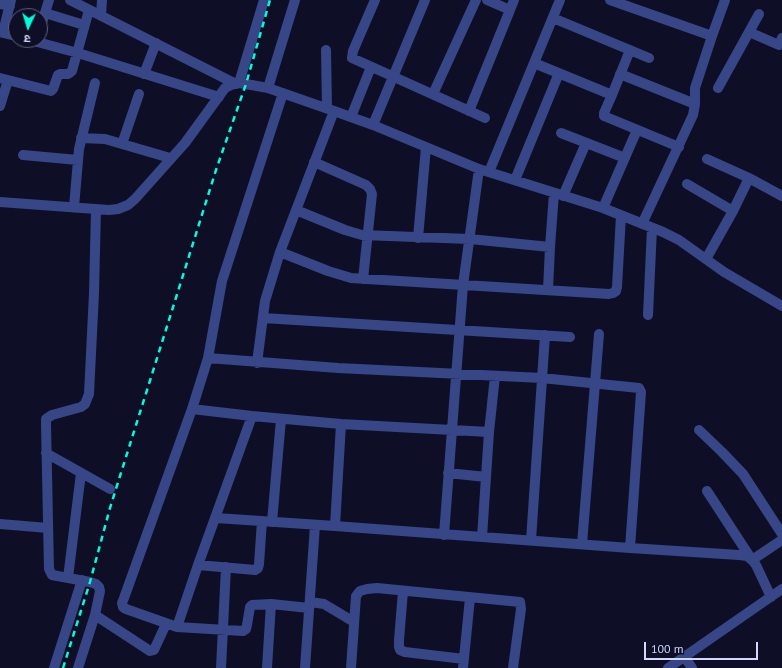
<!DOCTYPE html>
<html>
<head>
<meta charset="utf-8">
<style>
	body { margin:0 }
	#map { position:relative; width:782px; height:668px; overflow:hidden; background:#0e0f26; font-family:"PT Sans","Noto Sans Devanagari",sans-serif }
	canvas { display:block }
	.north { position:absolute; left:8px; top:8px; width:40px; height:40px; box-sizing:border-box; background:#0e0f26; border:1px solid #5c5f7d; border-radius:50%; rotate:184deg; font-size:11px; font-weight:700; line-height:16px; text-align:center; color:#d2d8ff }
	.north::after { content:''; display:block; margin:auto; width:14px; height:18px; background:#00fddc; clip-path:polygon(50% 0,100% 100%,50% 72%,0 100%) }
	.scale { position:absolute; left:644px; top:642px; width:114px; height:18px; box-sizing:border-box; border:2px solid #d2d8ff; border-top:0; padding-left:5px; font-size:12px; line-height:14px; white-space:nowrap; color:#d2d8ff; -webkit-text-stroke:3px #0e0f26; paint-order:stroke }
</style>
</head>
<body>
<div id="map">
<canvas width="782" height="668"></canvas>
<div class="north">उ</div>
<div class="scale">100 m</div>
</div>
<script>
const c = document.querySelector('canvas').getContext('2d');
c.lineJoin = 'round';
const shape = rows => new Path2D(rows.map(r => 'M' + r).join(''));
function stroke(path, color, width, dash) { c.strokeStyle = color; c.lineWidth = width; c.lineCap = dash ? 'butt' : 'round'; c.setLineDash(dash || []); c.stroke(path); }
const minor = shape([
	[70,0,236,84],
	[375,0,353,51,352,58,485,118],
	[487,0,510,10,514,0],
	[610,0,712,36,725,0],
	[0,4,10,6],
	[45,13,84,25],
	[101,16,102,0],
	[553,18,649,58],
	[40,29,49,0],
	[0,32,16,36],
	[3,32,11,0],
	[749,32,779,45,782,38],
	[30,40,78,53,219,97],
	[326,50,327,108],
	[534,63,612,95,630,50],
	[144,74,156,43],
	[620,74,695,104],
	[0,78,51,91,53,89,58,75,60,74,68,74,72,71,89,10],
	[239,83,264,0],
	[268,88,295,0],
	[718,88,759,14],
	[433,94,476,0],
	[612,95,604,113,604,116,679,147],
	[0,106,8,80],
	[469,111,510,10],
	[351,117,371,67],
	[373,125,425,0],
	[561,133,625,158],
	[81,138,105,139,170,158],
	[122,144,139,94],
	[23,155,78,160],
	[707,159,749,178,782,196],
	[314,162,366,185,370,189,372,194,363,279],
	[489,172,560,0],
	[515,180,559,73],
	[687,184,733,211],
	[563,196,586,143],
	[0,202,109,210,118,209,128,205,135,199,185,143,225,88,231,85,239,83,246,84,268,88,334,111,373,125,479,169,603,208,663,232,679,240,724,272,782,306],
	[74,207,79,149,95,83],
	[603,208,637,130],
	[96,209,94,293,89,394,85,404,81,407,52,415,46,419,46,424,49,569,52,575,90,582,96,584,99,587,100,591,95,615,150,651,154,650,166,624],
	[296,210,345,230,362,235,470,239,550,247],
	[642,224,693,115,695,104,695,88,712,36],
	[418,238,426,147],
	[280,252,328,271,351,278,609,294,613,293,616,291,617,287,621,215],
	[706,259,733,211,749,178],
	[548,290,550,247,554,193],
	[648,315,652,228],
	[263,318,570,337],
	[208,358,338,368,542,378,639,388,641,392,630,548],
	[257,363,265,301,280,252,334,111],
	[192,409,252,416,341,424,489,432],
	[252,416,198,565,177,627,126,609,123,607,122,603,124,598,192,409,208,358,222,281,283,93],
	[699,430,722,452,743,474,782,534],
	[46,453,110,489],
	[448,473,486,477],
	[707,491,752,560,782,540],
	[216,518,335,526,630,548,739,555,747,556,752,560,756,565,771,597],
	[272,522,281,419],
	[0,524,48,528],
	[335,526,341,424],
	[444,535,463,285,479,169],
	[482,537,489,432,495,376],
	[531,540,545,335],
	[582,544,599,334],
	[198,565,255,570,258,568,259,564,262,521],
	[68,578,81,473],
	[403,591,399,640,399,647,400,650,405,652,464,659],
	[310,602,324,604,354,622],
	[177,627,243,631,246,629,247,625,250,607,252,605,271,604],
	[684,656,692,668],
	[54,668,82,580],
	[78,668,95,615],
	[221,668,226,567],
	[267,668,271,604,309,608],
	[305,668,315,525],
	[351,668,356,596,360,591,367,589,377,588,520,602,521,609,513,668],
	[463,668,470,598],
	[668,668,782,589]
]);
const rail = shape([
	[63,668,90,582,110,508,216,170,246,84,270,0]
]);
stroke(minor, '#374687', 10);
stroke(rail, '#00fddc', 2.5, [6, 5]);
</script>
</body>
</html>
